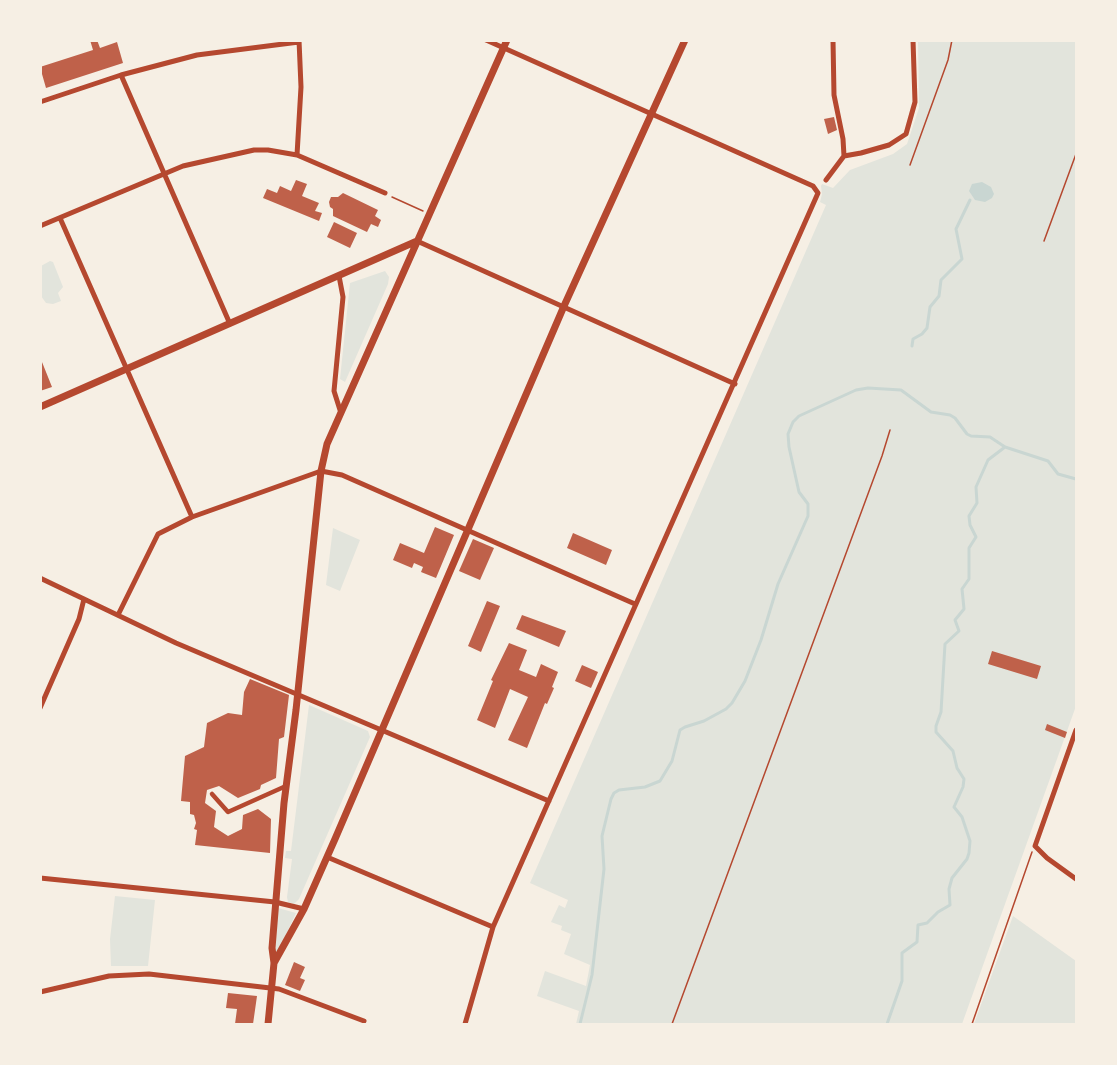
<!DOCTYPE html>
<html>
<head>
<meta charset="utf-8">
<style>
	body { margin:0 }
	#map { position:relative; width:1117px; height:1065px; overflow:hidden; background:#f6efe4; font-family:Literata,serif }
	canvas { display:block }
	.frame { position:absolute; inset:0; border:42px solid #f6efe4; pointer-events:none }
</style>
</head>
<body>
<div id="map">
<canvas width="1117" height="1065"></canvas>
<div class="frame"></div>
</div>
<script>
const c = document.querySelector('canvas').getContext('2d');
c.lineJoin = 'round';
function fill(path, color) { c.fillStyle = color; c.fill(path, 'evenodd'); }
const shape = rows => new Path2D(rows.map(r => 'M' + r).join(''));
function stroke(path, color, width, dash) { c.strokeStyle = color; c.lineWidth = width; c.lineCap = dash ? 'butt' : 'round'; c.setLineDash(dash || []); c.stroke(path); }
const green = shape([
	[918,41,1076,41,1076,706,962,1024,576,1024,579,1011,537,996,545,971,586,986,590,965,564,954,571,934,561,930,562,926,551,922,559,905,565,908,568,900,530,883,826,205,820,202,822,194,821,186,822,184,833,188,850,170,893,154,907,144,919,108],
	[50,261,53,262,63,287,58,293,61,301,53,304,46,303,41,296,41,266],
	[385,271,389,277,388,284,345,382,340,379,350,283],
	[333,528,360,540,340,591,326,585],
	[309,705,368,731,370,737,299,899,294,904,288,902,287,897,292,859,285,858,286,851,291,851],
	[115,896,155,900,148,966,111,966,110,939],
	[278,908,296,913,278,952,274,951],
	[1013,916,1076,961,1076,1024,974,1024]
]);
const water = shape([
	[982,182,991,187,994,194,992,198,985,202,975,200,969,191,972,184]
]);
const stream = shape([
	[912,346,913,339,922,334,927,328,930,307,939,296,941,280,962,259,956,229,970,200],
	[580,1024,592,975,604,869,602,836,611,799,614,793,619,790,645,787,660,781,672,761,680,730,685,727,704,721,726,709,732,703,745,681,761,640,778,584,808,516,808,504,799,492,789,447,788,434,793,422,799,416,856,390,868,388,901,390,931,412,950,415,955,418,967,434,971,436,990,437,1005,447,1048,461,1058,474,1076,479],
	[887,1024,902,981,902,953,917,942,918,925,927,923,938,912,950,905,949,889,952,878,967,859,969,853,970,841,962,817,954,807,963,787,964,779,957,768,953,751,936,732,936,726,941,712,945,644,959,631,955,620,964,609,962,589,969,579,969,548,976,537,970,525,969,516,977,503,976,487,988,460,1005,447]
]);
const building = shape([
	[90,40,97,40,100,48,117,42,123,63,46,88,40,67,93,50],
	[834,117,837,130,828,134,824,119],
	[296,180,307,184,302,196,319,203,315,211,322,213,319,221,263,198,267,189,277,193,280,186,291,191],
	[343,193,378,210,375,216,381,220,378,227,371,224,367,232,333,216,333,209,330,207,329,202,331,197,338,197],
	[334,222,357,233,350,248,327,237],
	[40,357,52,387,40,391],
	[435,527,454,535,436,578,421,572,423,567,414,563,412,568,393,560,400,543,424,553],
	[573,533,612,550,606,565,567,548],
	[473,539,494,548,480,580,459,571],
	[487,601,500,606,481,652,468,646],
	[522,615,566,631,559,647,516,629],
	[509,643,527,650,519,670,536,677,541,664,558,672,552,687,554,688,547,704,545,703,527,748,508,740,528,697,510,689,495,728,477,720,493,681,491,680],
	[992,651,1041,666,1037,679,988,664],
	[582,665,598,672,591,688,575,681],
	[250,679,289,695,284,737,279,739,276,778,261,785,260,789,238,798,219,786,207,790,205,803,216,811,214,827,228,836,242,829,243,815,258,809,271,819,270,853,195,845,197,830,194,829,196,823,194,815,190,814,190,802,181,801,185,756,204,747,207,723,228,713,242,715,244,692],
	[1047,724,1067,732,1065,738,1045,730],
	[294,962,305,967,300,978,305,980,300,991,285,985],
	[228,993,257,996,253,1024,235,1024,237,1009,226,1008]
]);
const path = shape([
	[910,165,948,60,952,40],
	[392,197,423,211],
	[1044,241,1076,154],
	[672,1024,882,456,890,430],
	[972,1024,1032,852]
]);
const pedestrian = shape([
	[212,794,228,812,286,786]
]);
const minor = shape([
	[833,40,834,95,843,139,844,156],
	[121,75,230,324],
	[40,102,121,75,197,55,299,42],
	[297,155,301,87,299,40],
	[826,180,844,156,861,153,889,145,906,134,915,102,913,40],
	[60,218,192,517],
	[40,226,183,166,254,150,268,150,297,155,385,193],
	[417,241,735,384],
	[339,276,343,297,334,391,340,410],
	[40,578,176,643,549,801],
	[118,615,158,534,192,517,321,471,342,475,635,604],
	[40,708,79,619,84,599],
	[1076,730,1035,846,1047,858,1076,879],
	[327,857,493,927],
	[40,878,275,902,304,909],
	[40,992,109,976,149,974,279,989,364,1021],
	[465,1024,493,927,818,193,813,186,486,40]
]);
const tertiary = shape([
	[40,407,417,241],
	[274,963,304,909,335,839,564,306,685,40],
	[268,1024,274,963,272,948,284,803,296,710,321,471,327,444,507,40]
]);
fill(green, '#e2e4dc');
fill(water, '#c9d6d2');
stroke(stream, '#c9d6d2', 3);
fill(building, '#bf614a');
stroke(path, '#b5482f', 1.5);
stroke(pedestrian, '#b5482f', 4.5);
stroke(minor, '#b5482f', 5);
stroke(tertiary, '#b5482f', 7);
</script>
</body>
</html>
